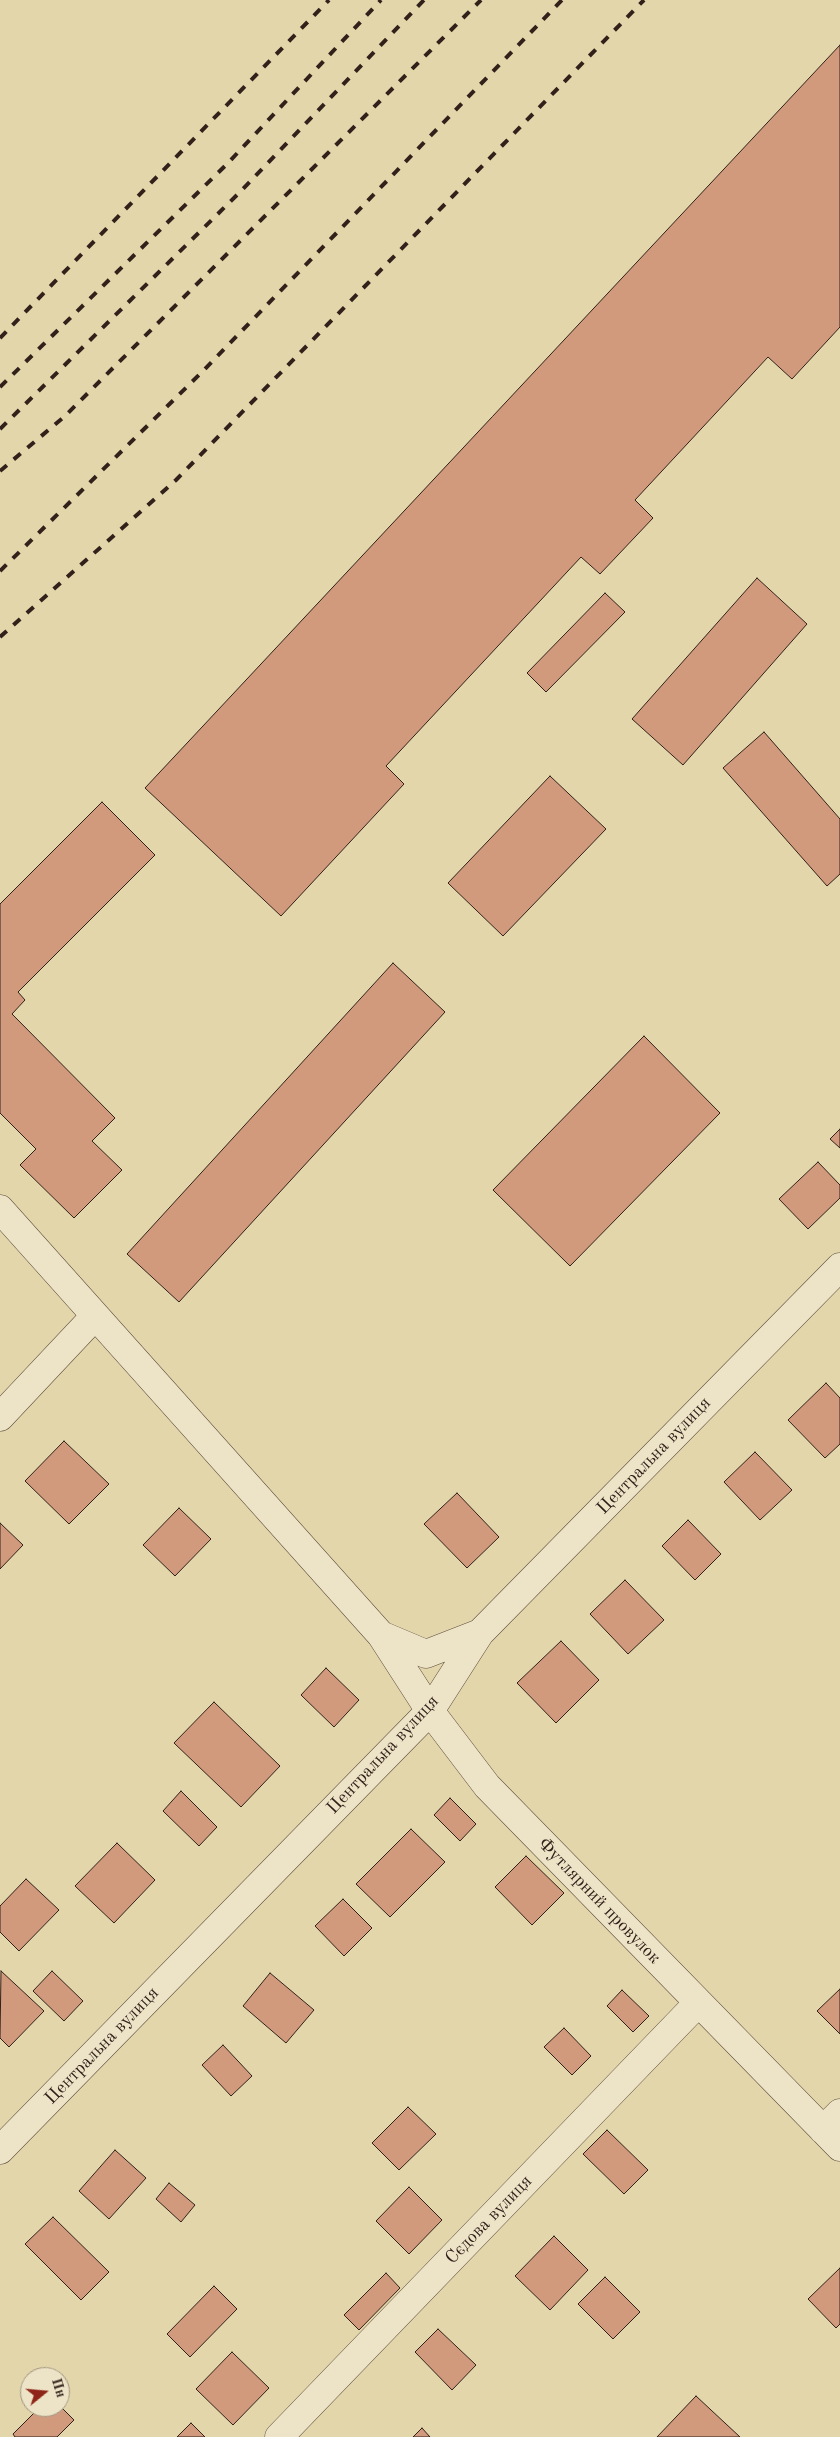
<!DOCTYPE html>
<html>
<head>
<meta charset="utf-8">
<style>
	body { margin:0 }
	#map { position:relative; width:840px; height:2437px; overflow:hidden; background:#e3d6aa; font-family:"Old Standard TT",serif }
	canvas { display:block }
	.north { position:absolute; left:20px; top:2367px; width:50px; height:50px; box-sizing:border-box; background:#ede4c8; border:1px solid #a29682; border-radius:50%; rotate:73deg; font-size:14px; font-weight:700; line-height:20px; text-align:center; color:#32211a }
	.north::after { content:''; display:block; margin:auto; width:18px; height:22px; background:#8f2418; clip-path:polygon(50% 0,100% 100%,50% 72%,0 100%) }
</style>
</head>
<body>
<div id="map">
<canvas width="840" height="2437"></canvas>
<div class="north">Пн</div>
</div>
<script>
const c = document.querySelector('canvas').getContext('2d');
c.lineJoin = 'round';
function fill(path, color) { c.fillStyle = color; c.fill(path, 'evenodd'); }
const shape = rows => new Path2D(rows.map(r => 'M' + r).join(''));
function stroke(path, color, width, dash) { c.strokeStyle = color; c.lineWidth = width; c.lineCap = dash ? 'butt' : 'round'; c.setLineDash(dash || []); c.stroke(path); }
function drawText(font, color, halo, rows, align = 'center') {
  c.font = font + ' "Old Standard TT",serif'; c.lineWidth = 4; c.setLineDash([]); c.textBaseline = 'middle'; c.strokeStyle = halo; c.fillStyle = color; for (const [text, x, y, turn = 0] of rows) {
    c.save(); c.translate(x, y); c.rotate((+turn || 0) * Math.PI / 180); c.textAlign = isNaN(turn) ? turn : align; if (halo) c.strokeText(text, 0, 0); c.fillText(text, 0, 0); c.restore();
  }
}
const building = shape([
	[840,45,840,327,792,379,768,357,635,500,653,518,600,574,581,557,386,766,404,784,281,916,145,788,840,45],
	[757,578,807,624,683,765,632,719,757,578],
	[605,593,625,612,546,692,527,673,605,593],
	[764,732,840,819,840,874,827,886,723,768,764,732],
	[550,776,606,829,503,936,448,883,550,776],
	[102,802,155,855,18,992,25,1000,12,1014,115,1118,92,1141,122,1170,74,1218,20,1165,36,1149,0,1113,0,904,102,802],
	[393,963,445,1012,179,1302,127,1254,393,963],
	[644,1036,720,1113,570,1266,493,1190,644,1036],
	[840,1129,840,1148,830,1139,840,1129],
	[818,1162,840,1185,840,1198,808,1229,779,1199,818,1162],
	[826,1383,840,1398,840,1444,825,1458,788,1420,826,1383],
	[64,1441,109,1484,69,1524,25,1481,64,1441],
	[755,1452,792,1490,760,1520,724,1482,755,1452],
	[457,1493,499,1537,467,1568,424,1524,457,1493],
	[179,1508,211,1539,175,1576,143,1545,179,1508],
	[688,1520,721,1554,695,1580,662,1546,688,1520],
	[0,1523,23,1545,0,1569,0,1523],
	[625,1580,664,1620,628,1654,590,1614,625,1580],
	[561,1641,599,1680,556,1723,517,1683,561,1641],
	[326,1668,359,1700,334,1727,301,1695,326,1668],
	[214,1702,280,1766,241,1807,174,1743,214,1702],
	[181,1791,217,1827,199,1846,163,1811,181,1791],
	[450,1798,476,1824,460,1841,434,1815,450,1798],
	[411,1829,445,1862,390,1917,356,1884,411,1829],
	[117,1843,155,1880,114,1923,75,1886,117,1843],
	[526,1856,564,1893,532,1925,495,1887,526,1856],
	[26,1879,59,1910,19,1951,0,1932,0,1906,26,1879],
	[343,1899,372,1928,344,1956,315,1926,343,1899],
	[1,1971,44,2011,9,2047,0,2038,1,1971],
	[52,1971,83,2001,64,2021,33,1991,52,1971],
	[270,1973,314,2010,286,2043,243,2006,270,1973],
	[840,1989,840,2034,817,2011,840,1989],
	[622,1990,649,2016,633,2032,607,2006,622,1990],
	[564,2028,591,2056,572,2075,544,2047,564,2028],
	[223,2045,252,2076,231,2096,202,2065,223,2045],
	[408,2107,436,2134,399,2170,372,2143,408,2107],
	[607,2130,648,2170,624,2194,583,2154,607,2130],
	[115,2150,146,2178,109,2219,79,2191,115,2150],
	[169,2183,195,2205,181,2222,156,2199,169,2183],
	[409,2187,442,2220,409,2254,376,2221,409,2187],
	[53,2217,109,2272,81,2300,25,2244,53,2217],
	[554,2236,588,2270,550,2310,515,2276,554,2236],
	[840,2268,840,2324,836,2328,808,2299,840,2268],
	[386,2273,400,2288,359,2330,344,2315,386,2273],
	[605,2277,640,2312,613,2339,578,2304,605,2277],
	[214,2286,237,2309,190,2357,167,2334,214,2286],
	[438,2329,476,2365,452,2390,415,2352,438,2329],
	[232,2352,269,2388,233,2425,196,2389,232,2352],
	[696,2396,740,2437,657,2437,696,2396],
	[60,2406,74,2420,57,2437,15,2437,13,2434,40,2407,60,2406],
	[191,2423,205,2437,177,2437,191,2423],
	[422,2428,430,2437,413,2437,422,2428]
]);
const minor = shape([
	[0,1209,381,1635,426,1654,480,1633],
	[0,1417,95,1316],
	[381,1635,430,1711,487,1786,840,2147],
	[823,2130,840,2113],
	[0,2150,430,1711,480,1633,840,1267],
	[279,2437,698,2003]
]);
const rail = shape([
	[0,338,329,0],
	[0,387,228,163,381,0],
	[0,429,240,192,424,0],
	[0,471,65,416,481,0],
	[0,571,202,372,562,0],
	[0,637,176,480,644,0]
]);
const streetNames = [
	["Центральна вулиця",654,1456,-46],
	["Центральна вулиця",383,1755,-47],
	["Футлярний провулок",599,1901,46],
	["Центральна вулиця",102,2046,-46],
	["Сєдова вулиця",489,2220,-46]
];
fill(building, '#d19a7d');
stroke(building, '#32211a', 1);
stroke(minor, '#5e4e3e', 29);
stroke(minor, '#ede4c8', 28);
stroke(rail, '#32211a', 4, [9, 9]);
drawText('18px', '#32211a', '#ede4c8', streetNames);
</script>
</body>
</html>
